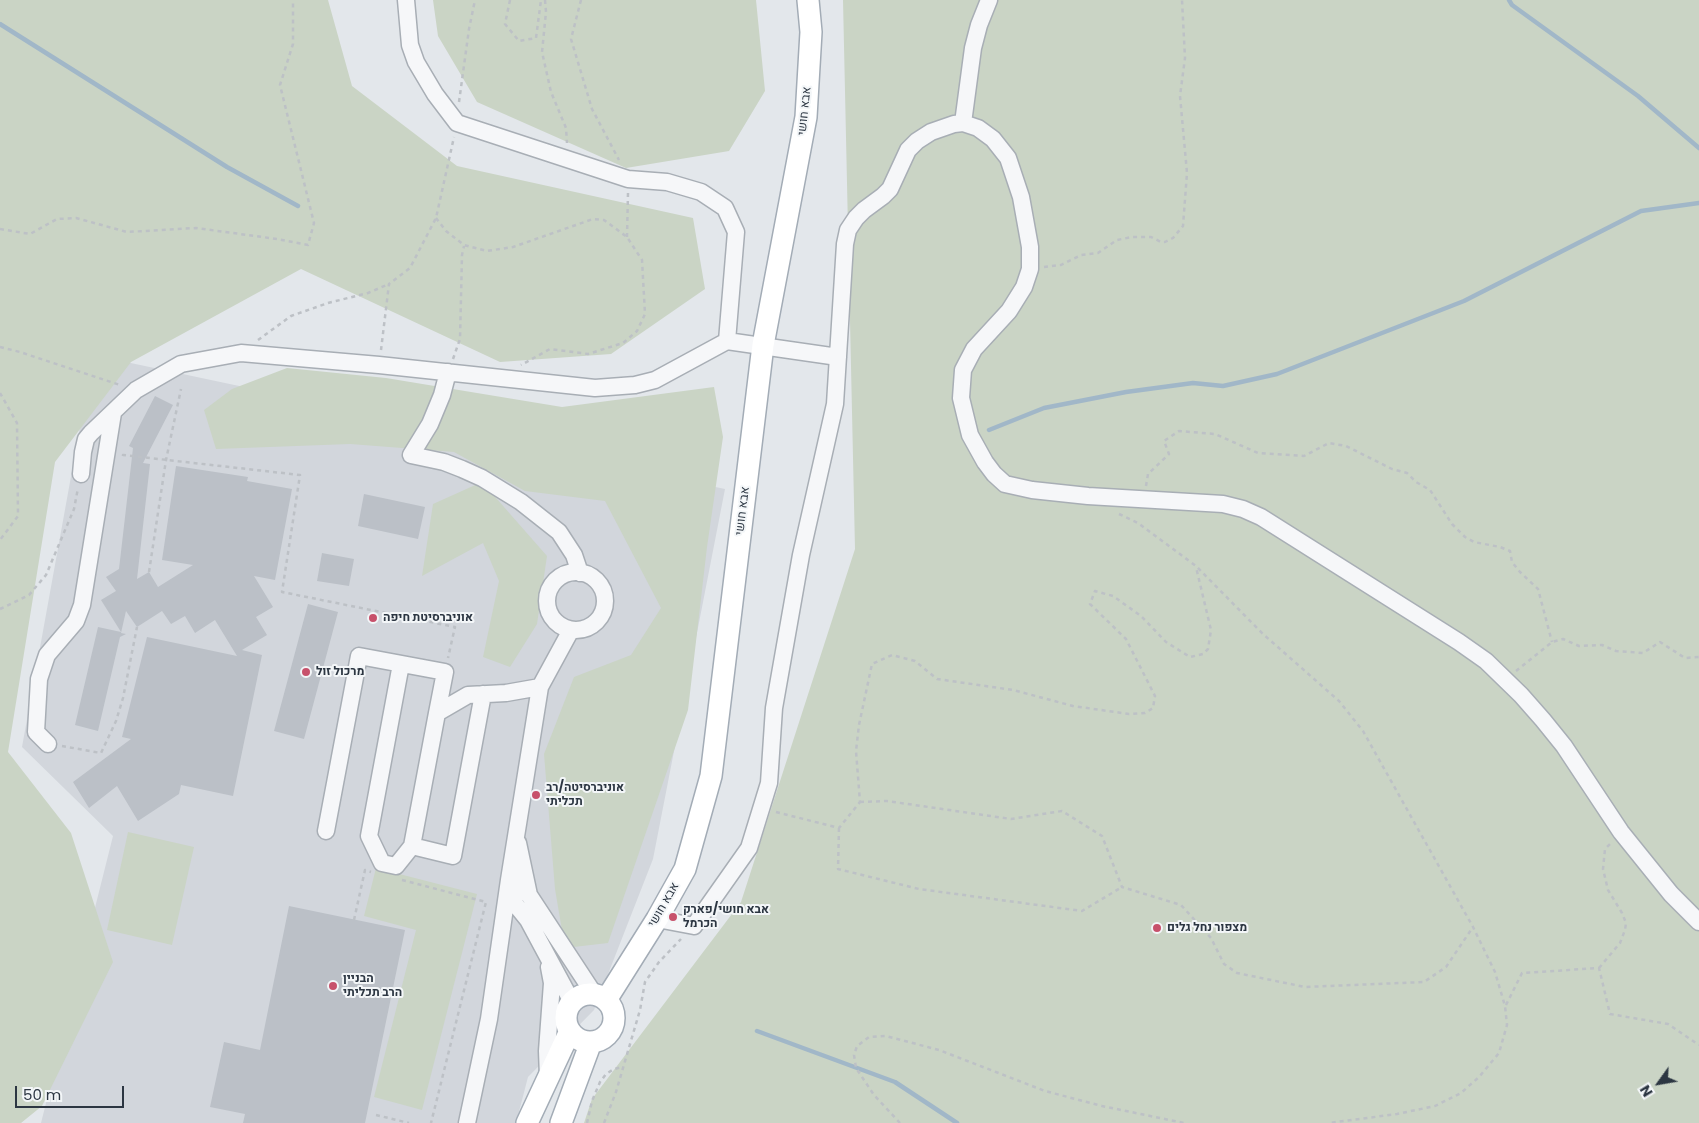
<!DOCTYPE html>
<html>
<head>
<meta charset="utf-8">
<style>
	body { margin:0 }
	#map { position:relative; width:1699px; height:1123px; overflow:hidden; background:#e3e7eb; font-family:Poppins,sans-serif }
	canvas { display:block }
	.north { position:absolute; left:1634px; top:1058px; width:50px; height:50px; -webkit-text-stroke:4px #f3f6f8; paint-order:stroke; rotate:238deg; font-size:14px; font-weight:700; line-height:20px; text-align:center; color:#2c3642 }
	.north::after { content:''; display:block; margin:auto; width:18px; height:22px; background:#2c3642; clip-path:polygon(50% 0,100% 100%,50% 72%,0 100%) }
	.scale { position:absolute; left:15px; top:1086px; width:109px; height:22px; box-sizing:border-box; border:2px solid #2c3642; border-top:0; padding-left:6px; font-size:15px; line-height:18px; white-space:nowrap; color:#2c3642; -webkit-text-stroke:4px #f3f6f8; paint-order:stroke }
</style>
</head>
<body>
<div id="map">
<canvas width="1699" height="1123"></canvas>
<div class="north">N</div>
<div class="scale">50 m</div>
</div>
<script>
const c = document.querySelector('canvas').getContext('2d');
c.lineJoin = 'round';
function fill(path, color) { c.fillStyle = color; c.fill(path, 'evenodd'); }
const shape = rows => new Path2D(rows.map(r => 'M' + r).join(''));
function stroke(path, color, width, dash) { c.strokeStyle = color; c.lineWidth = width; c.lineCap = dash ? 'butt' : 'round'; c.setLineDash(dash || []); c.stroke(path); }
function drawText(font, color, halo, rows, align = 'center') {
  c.font = font + ' Poppins,Heebo,sans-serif'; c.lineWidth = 4; c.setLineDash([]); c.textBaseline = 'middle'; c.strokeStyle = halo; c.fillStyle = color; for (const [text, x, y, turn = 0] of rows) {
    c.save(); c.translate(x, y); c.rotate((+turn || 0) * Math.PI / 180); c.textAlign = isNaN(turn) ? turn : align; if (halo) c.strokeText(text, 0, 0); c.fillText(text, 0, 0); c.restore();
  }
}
const built = shape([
	[93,355,725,489,653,859,594,1010,528,1077,516,1123,41,1123,113,836,22,747]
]);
const green = shape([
	[0,0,328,0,352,86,457,166,693,218,705,289,611,354,500,362,301,269,131,362,55,462,8,752,71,833,113,962,42,1106,21,1123,0,1123],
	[433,0,756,0,765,91,729,151,626,168,477,102,438,36],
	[843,0,1699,0,1699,1123,584,1123,592,1099,741,902,855,549],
	[287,368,386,378,562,407,714,387,723,437,707,547,688,710,608,943,565,948,555,889,544,754,574,677,631,655,661,608,605,501,525,491,454,452,350,444,216,449,204,410,232,389],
	[482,482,547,556,537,624,510,667,483,657,499,581,483,543,422,576,433,504],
	[128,832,194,847,172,945,107,930],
	[376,868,477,894,422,1110,374,1097,416,930,364,916]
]);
const stream = shape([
	[1509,0,1512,5,1638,96,1699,148],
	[0,24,227,167,298,206],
	[989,430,1044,408,1126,392,1193,383,1223,386,1277,374,1464,301,1641,211,1699,203],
	[757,1031,895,1082,957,1123]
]);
const building = shape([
	[155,396,173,405,143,463,150,464,137,579,149,572,158,587,193,565,162,560,176,466,248,477,247,481,292,489,275,580,254,576,273,607,256,617,267,635,242,650,262,655,233,796,181,785,179,794,138,821,117,786,89,808,73,782,131,739,122,737,147,637,237,656,215,620,195,633,185,616,171,624,162,611,137,627,126,611,121,633,126,634,120,637,98,731,75,725,98,627,121,632,101,600,116,591,106,577,119,569,133,448,129,446],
	[364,494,425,507,418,539,358,526],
	[322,553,354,559,349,586,317,581],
	[308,604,338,612,304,739,274,731],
	[289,906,405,930,365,1123,243,1123,245,1114,210,1107,224,1042,260,1050]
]);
const path = shape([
	[510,0,505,24,519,41,536,38,541,0],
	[545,0,546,12,542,52,551,92,566,128,567,143],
	[581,0,571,39,592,109,619,160],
	[459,102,469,29,475,0],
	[436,218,446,231,464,245,487,251,513,247,593,219,604,220,627,237,642,260,645,314,637,331,623,343,588,354,550,349,521,365],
	[0,229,30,234,57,219,76,218,127,232,196,228,277,239,308,245,314,223,280,85,293,44,293,0],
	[627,237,628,193],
	[1044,267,1061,265,1081,255,1098,253,1117,240,1132,237,1151,237,1161,242,1165,242,1173,238,1183,226,1187,173,1180,96,1185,58,1182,0],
	[258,340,291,316,328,303,368,293,389,284],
	[0,347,20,352,120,385],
	[381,350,389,284,410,268,436,218,454,137],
	[453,359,460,339,462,255,464,246],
	[0,393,17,423,18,516,0,540],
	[123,456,123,455,300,475,282,592,455,627,448,658],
	[1146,486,1148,474,1169,454,1164,441,1179,431,1215,434,1258,453,1304,456,1329,443,1346,446,1392,469,1407,473,1416,482,1430,490,1452,524,1465,537,1474,542,1500,547,1510,551,1512,562,1520,572,1538,589,1552,642],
	[1119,514,1138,523,1196,566,1263,634,1339,701,1363,731,1473,927,1495,972,1505,1006,1507,1025,1499,1053,1479,1077,1461,1093,1435,1106,1397,1114,1329,1123],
	[149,572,166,460,181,389],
	[0,609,29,595,46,575,74,509,78,488],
	[1516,671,1552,642,1563,639,1579,646,1602,645,1616,651,1643,653,1660,642,1685,658,1699,657],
	[62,746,101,753,116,721,123,698,137,627],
	[860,802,887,801,1011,819,1062,811,1102,836,1122,887,1181,905,1211,938,1224,964,1237,973,1305,987,1424,982,1446,967,1473,927],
	[776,812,839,828,860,802,856,751,859,725,872,664,892,655,915,661,937,679,1013,690,1073,706,1129,714,1145,713,1153,708,1155,696,1126,639,1090,604,1095,591,1113,596,1141,616,1166,642,1190,657,1203,654,1208,649,1211,630,1196,567],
	[839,828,838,869,919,889,1082,911,1122,887],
	[402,880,486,902,431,1123],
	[354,920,365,870,371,872],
	[1599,968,1620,943,1625,930,1626,923,1622,913,1608,890,1603,869,1605,849,1610,844],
	[1506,1005,1522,973,1599,968,1610,1014,1668,1024,1699,1045],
	[376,1115,409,1123],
	[587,1123,592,1101,600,1082,606,1074,614,1069,623,1067],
	[604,1123,616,1092,640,1010,645,982,659,962,681,939],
	[900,1123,874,1095,856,1068,854,1055,857,1046,869,1037,886,1036,939,1050,1045,1091,1102,1106,1184,1123]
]);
const minor = shape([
	[406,0,410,45,416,62,435,94,457,123,628,179,667,182,701,192,725,208,736,232,727,341],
	[963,123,973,48,979,25,989,0],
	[448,372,442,395,430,424,411,455,444,462,462,469,482,478,521,502,559,532,574,555,580,573],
	[81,474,83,452,86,439,91,433,136,390,181,364,241,353,379,365,595,388,635,385,655,380,727,341,838,357],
	'547 601a29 29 0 1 1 58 0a29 29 0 1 1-58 0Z',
	[401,664,369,836,382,863,396,866,412,846,437,713],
	[48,744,36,732,39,679,47,655,76,621,82,605,113,413],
	[326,831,359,656,445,672,437,713,468,695,506,693,540,687],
	[518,843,529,895],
	[412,846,453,856,483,694],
	[509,880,529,895,594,994],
	[507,894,528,920,572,1002],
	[657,919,694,926,749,848,769,783,774,708,801,555,835,404,845,244,848,230,856,218,864,210,883,196,890,189,908,150,917,141,931,132,954,124,963,123,978,128,993,139,1008,158,1021,197,1030,247,1030,269,1024,287,1009,311,974,349,963,370,961,398,970,435,985,462,994,474,1005,484,1032,490,1088,496,1223,504,1243,509,1261,517,1459,642,1486,661,1521,695,1543,720,1564,746,1621,832,1671,894,1699,922],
	[548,1077,547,1051,552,983,549,967],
	[467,1123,489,1019,509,880,540,687,571,630]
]);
const major = shape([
	'566 1018a24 24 0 1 1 48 0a24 24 0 1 1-48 0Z',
	[606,1000,657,919,685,869,711,776,763,345,806,117,811,32,808,0],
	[527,1123,570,1031],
	[561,1123,591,1042]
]);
const markers = [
	[373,618,5,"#c7516b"],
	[306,672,5,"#c7516b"],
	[536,795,5,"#c7516b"],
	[673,917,5,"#c7516b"],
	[1157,928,5,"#c7516b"],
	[333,986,5,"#c7516b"]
];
const streetNames = [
	["אבא חושי",805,111,-84],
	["אבא חושי",743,511,-83],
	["אבא חושי",664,905,-60]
];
const poiNames = [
	["אוניברסיטת חיפה",383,618],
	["מרכול זול",316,672],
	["אוניברסיטה/רב",546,788],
	["תכליתי",546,802],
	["אבא חושי/פארק",683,910],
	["הכרמל",683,924],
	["מצפור נחל גלים",1167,928],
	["הבניין",343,979],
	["הרב תכליתי",343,993]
];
fill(built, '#d2d6dc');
fill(green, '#cad4c5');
stroke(stream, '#a1b7c8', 4.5);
fill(building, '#bbc0c7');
stroke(minor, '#a8aeb5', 19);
stroke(major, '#a3acb6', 24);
stroke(path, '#bdc1c6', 2.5, [4, 4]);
stroke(minor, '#f6f7f9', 16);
stroke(major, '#fff', 21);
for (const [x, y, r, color] of markers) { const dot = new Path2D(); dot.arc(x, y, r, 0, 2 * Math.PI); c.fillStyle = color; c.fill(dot); stroke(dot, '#f3f6f8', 2); }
drawText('12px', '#2c3642', '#f3f6f8', streetNames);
drawText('bold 12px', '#2c3642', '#f3f6f8', poiNames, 'left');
</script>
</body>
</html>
